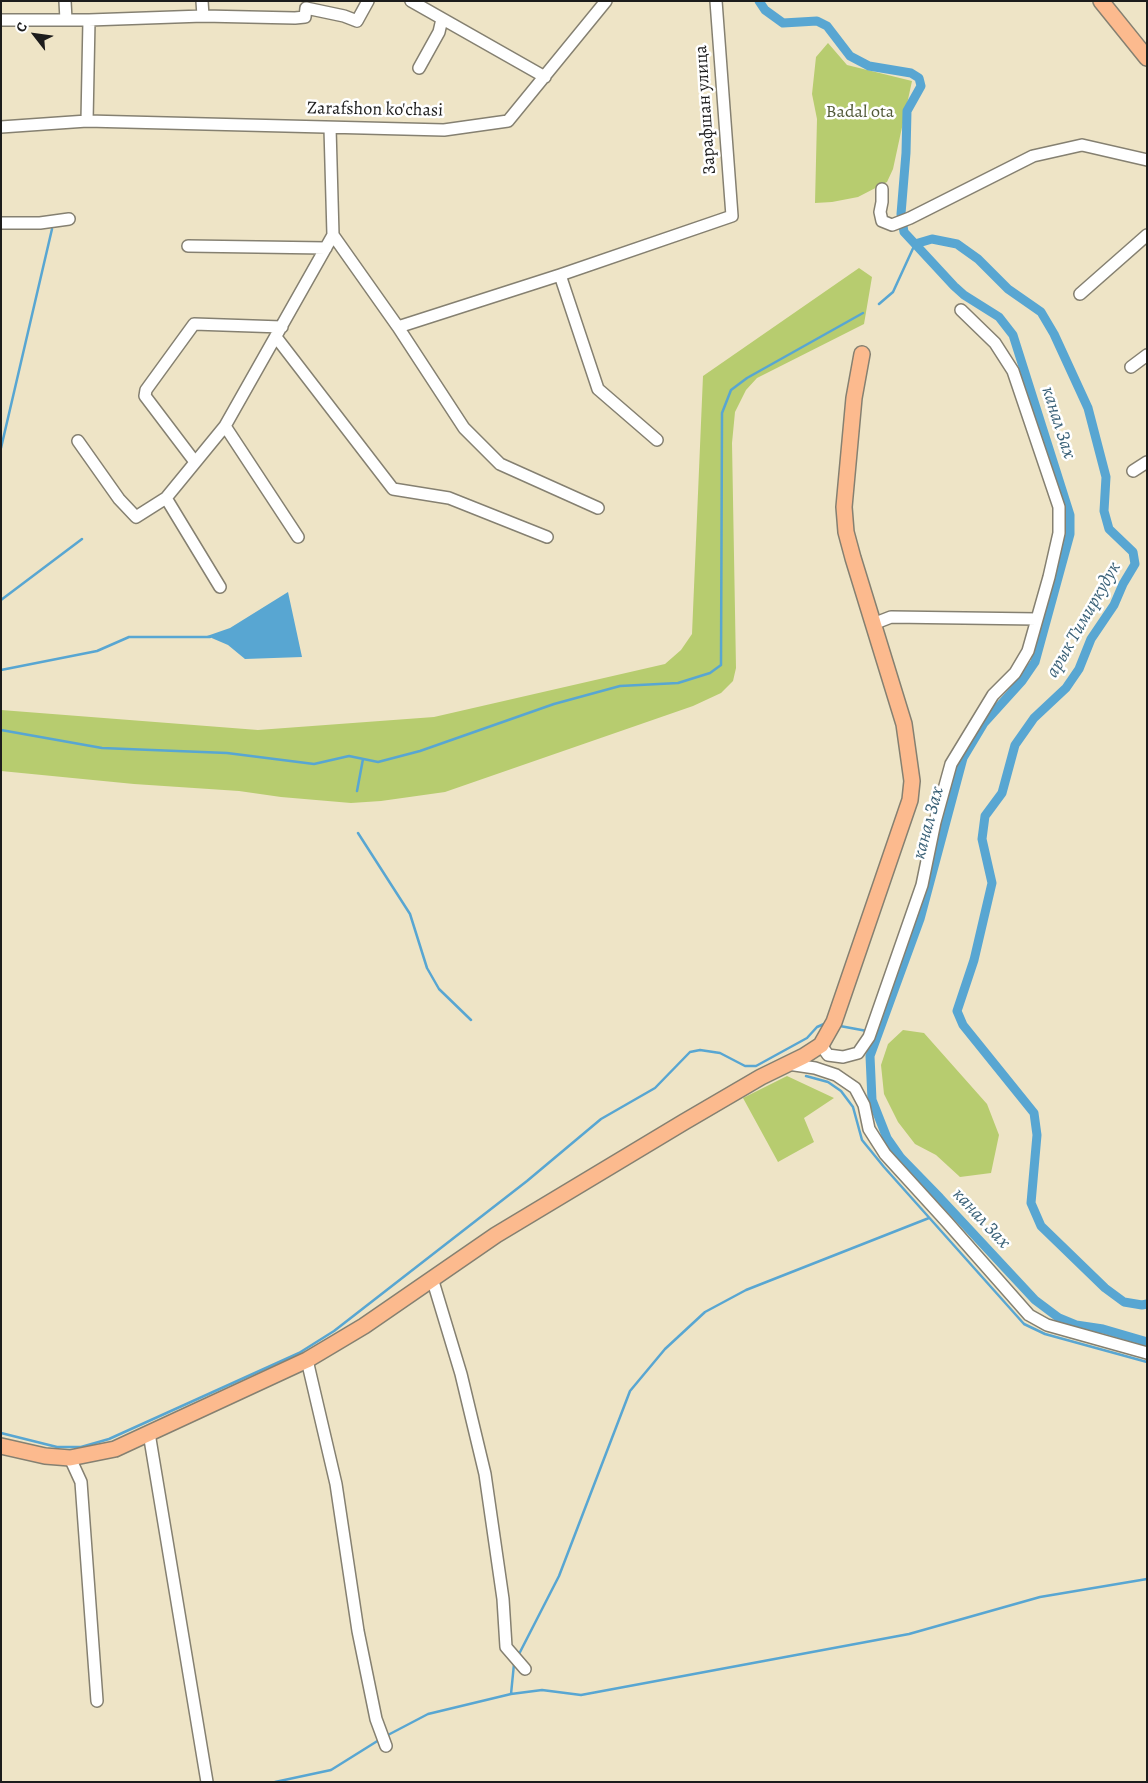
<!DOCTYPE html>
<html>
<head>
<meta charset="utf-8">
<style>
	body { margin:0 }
	#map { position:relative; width:1148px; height:1783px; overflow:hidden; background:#eee4c6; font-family:Alegreya,serif }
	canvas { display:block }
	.frame { position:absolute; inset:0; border:2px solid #1c1c1c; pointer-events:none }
	.north { position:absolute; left:10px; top:10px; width:50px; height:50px; -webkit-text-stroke:4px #fff; paint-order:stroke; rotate:300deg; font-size:14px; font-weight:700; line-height:20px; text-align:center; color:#1c1c1c }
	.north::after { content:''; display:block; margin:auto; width:18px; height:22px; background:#1c1c1c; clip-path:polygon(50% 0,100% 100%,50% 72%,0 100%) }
</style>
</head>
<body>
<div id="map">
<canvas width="1148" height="1783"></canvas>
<div class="frame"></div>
<div class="north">С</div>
</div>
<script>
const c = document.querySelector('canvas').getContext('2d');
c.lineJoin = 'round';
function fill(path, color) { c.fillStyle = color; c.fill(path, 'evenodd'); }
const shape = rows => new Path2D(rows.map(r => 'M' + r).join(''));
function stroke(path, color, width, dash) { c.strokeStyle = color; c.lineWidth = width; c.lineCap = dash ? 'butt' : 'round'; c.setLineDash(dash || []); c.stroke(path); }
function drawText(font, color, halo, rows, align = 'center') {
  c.font = font + ' Alegreya,serif'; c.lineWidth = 5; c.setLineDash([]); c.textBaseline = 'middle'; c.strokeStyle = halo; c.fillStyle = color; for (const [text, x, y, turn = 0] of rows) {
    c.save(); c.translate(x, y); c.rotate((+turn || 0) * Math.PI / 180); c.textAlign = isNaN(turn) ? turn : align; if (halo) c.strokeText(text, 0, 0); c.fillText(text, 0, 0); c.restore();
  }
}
const green = shape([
	[828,43,847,65,912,81,893,169,887,182,858,197,832,202,815,203,817,119,812,94,816,57],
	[859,268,872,277,864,324,757,378,746,390,735,412,732,443,736,668,733,681,721,693,693,706,445,792,381,801,351,803,281,797,239,791,134,784,1,771,1,710,258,730,434,717,665,664,681,650,692,634,703,376],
	[903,1030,924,1033,987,1104,999,1135,991,1173,960,1177,936,1155,915,1144,898,1122,884,1094,881,1065,888,1044],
	[787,1076,834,1098,804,1118,814,1142,778,1162,743,1098]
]);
const water = shape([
	[288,592,302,657,245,659,228,645,207,636,230,628]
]);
const stream = shape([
	[879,304,893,292,915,244],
	[1,448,52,229],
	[1,600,82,539],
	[1,670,97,651,129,637,210,637],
	[1,730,102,748,227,753,314,764,349,756,378,762,420,751,554,704,620,686,678,683,710,673,721,665,722,413,731,390,747,378,863,313],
	[357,791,363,759],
	[358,833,410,914,427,968,439,989,471,1020],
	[840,1026,867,1031],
	[806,1076,828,1082,841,1091,853,1107,862,1140,884,1167,1024,1324,1045,1334,1147,1362],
	[1,1433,57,1447,81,1447,109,1439,299,1353,334,1331,527,1181,601,1119,655,1088,690,1052,700,1050,720,1053,745,1066,756,1066,807,1038,817,1027,824,1024],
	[518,1656,559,1576,630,1391,665,1349,705,1312,746,1290,929,1218],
	[511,1694,514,1664],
	[386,1736,428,1714,511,1694,542,1690,581,1695,909,1634,1040,1597,1147,1579],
	[275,1782,331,1770,379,1740]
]);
const canal = shape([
	[759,1,765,10,783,23,817,21,827,26,850,56,869,66,911,73,919,78,921,86,907,111,906,153,901,214,904,232,954,286,964,295,999,317,1013,335,1070,515,1070,534,1035,662,1022,681,984,723,963,758,920,919,870,1056,872,1100,887,1138,901,1158,940,1198,1035,1300,1059,1318,1076,1325,1103,1329,1147,1342],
	[915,244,932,239,957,244,978,259,1008,289,1041,312,1054,334,1088,408,1106,477,1104,511,1109,529,1133,552,1135,564,1123,584,1114,605,1091,639,1079,669,1066,688,1034,718,1015,745,1002,793,985,816,982,839,992,883,974,960,957,1011,963,1025,1034,1113,1037,1135,1031,1203,1041,1226,1105,1288,1124,1302,1142,1305,1147,1304]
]);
const minor = shape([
	[65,1,66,20],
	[202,1,203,16],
	[411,1,545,77],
	[1,20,89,20,203,16,295,18,305,17,306,8,344,16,357,21,368,1],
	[419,68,439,32,442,19],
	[87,121,89,20],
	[1,127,87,121,444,130,508,121,606,1],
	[882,189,882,202,880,212,882,221,892,225,910,218,1033,156,1082,145,1147,160],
	[1,223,40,223,69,219],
	[333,235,398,327,560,275,732,216,716,1],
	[188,246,326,248],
	[560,275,598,389,657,440],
	[1080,294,1147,235],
	[398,327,464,428,500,464,598,508],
	[276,337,393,489,449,498,547,537],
	[1131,367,1147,355],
	[225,426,298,537],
	[78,441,119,499,136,517,166,498,225,426,333,235,330,128],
	[195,462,145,396,146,390,194,324,282,327],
	[1133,471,1147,462],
	[166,498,220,587],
	[873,624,891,617,1037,619],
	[821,1045,828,1055,843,1057,858,1053,869,1037,922,885,935,822,951,764,993,695,1015,673,1028,651,1049,577,1059,533,1059,507,1013,371,995,343,961,310],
	[788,1064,815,1068,836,1075,855,1088,864,1105,869,1129,885,1154,947,1222,1029,1315,1047,1325,1147,1353],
	[432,1278,461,1374,485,1474,503,1599,506,1647,525,1669],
	[307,1360,336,1484,358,1631,376,1719,386,1746],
	[149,1433,207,1782],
	[70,1458,81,1482,97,1701]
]);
const major = shape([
	[1101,1,1147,58],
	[1,1446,45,1456,70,1458,115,1449,307,1360,364,1326,496,1235,684,1122,761,1077,804,1056,821,1045,834,1022,910,800,912,781,904,724,853,558,846,532,844,507,854,398,862,354]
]);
const streetNames = [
	["Zarafshon ko'chasi",375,110,1],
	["Зарафшан улица",706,110,-94]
];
const parkNames = [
	["Badal ota",860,113]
];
const waterNames = [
	["канал Зах",1058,423,72],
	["арык Тимиркудук",1084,620,-60],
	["канал Зах",929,823,-75],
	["канал Зах",981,1219,47]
];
fill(green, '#b7cc6f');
fill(water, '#58a6d2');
stroke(stream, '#58a6d2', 2.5);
stroke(canal, '#58a6d2', 9);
stroke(minor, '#858071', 14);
stroke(major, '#858071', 18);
stroke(minor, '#fff', 11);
stroke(major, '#fcba8e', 15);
drawText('18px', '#1c1c1c', '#fff', streetNames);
drawText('18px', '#525a39', '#fff', parkNames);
drawText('italic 19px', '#3a6177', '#fff', waterNames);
</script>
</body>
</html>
